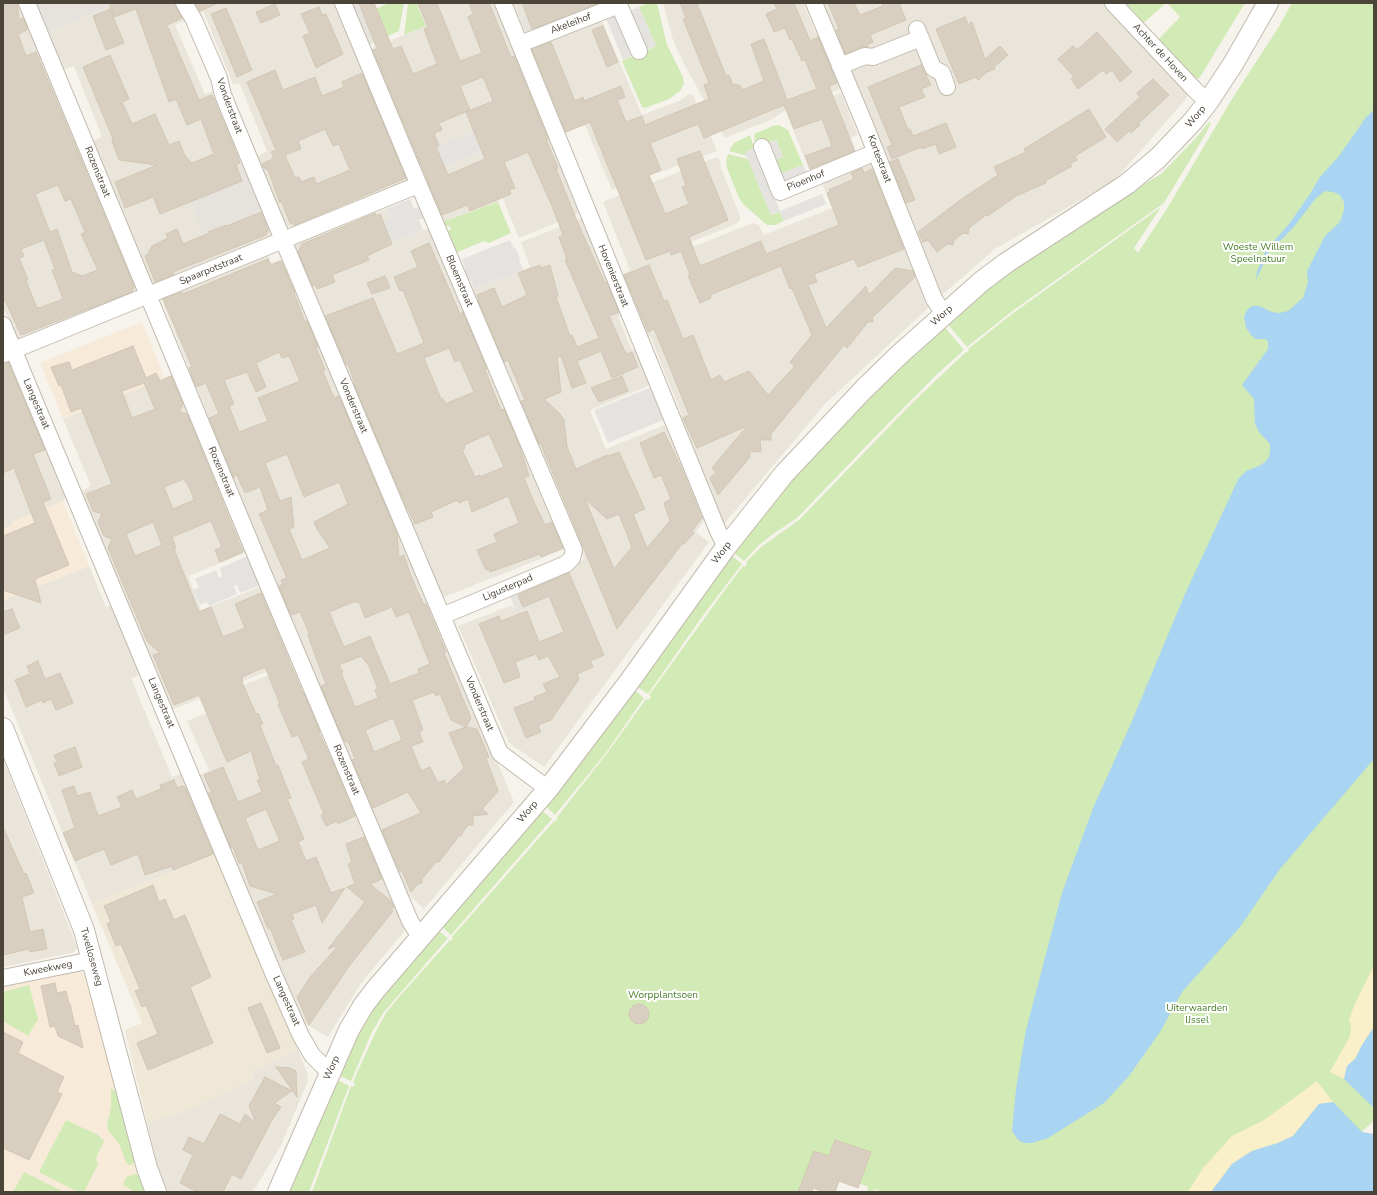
<!DOCTYPE html>
<html>
<head>
<meta charset="utf-8">
<style>
	body { margin:0 }
	#map { position:relative; width:1377px; height:1195px; overflow:hidden; background:#f6f3ec; font-family:"Nunito Sans",sans-serif }
	canvas { display:block }
	.frame { position:absolute; inset:0; border:4px solid #4b4439; pointer-events:none }
</style>
</head>
<body>
<div id="map">
<canvas width="1377" height="1195"></canvas>
<div class="frame"></div>
</div>
<script>
const c = document.querySelector('canvas').getContext('2d');
c.lineJoin = 'round';
function fill(path, color) { c.fillStyle = color; c.fill(path, 'evenodd'); }
const shape = rows => new Path2D(rows.map(r => 'M' + r).join(''));
function stroke(path, color, width, dash) { c.strokeStyle = color; c.lineWidth = width; c.lineCap = dash ? 'butt' : 'round'; c.setLineDash(dash || []); c.stroke(path); }
function drawText(font, color, halo, rows, align = 'center') {
  c.font = font + ' "Nunito Sans",sans-serif'; c.lineWidth = 4; c.setLineDash([]); c.textBaseline = 'middle'; c.strokeStyle = halo; c.fillStyle = color; for (const [text, x, y, turn = 0] of rows) {
    c.save(); c.translate(x, y); c.rotate((+turn || 0) * Math.PI / 180); c.textAlign = isNaN(turn) ? turn : align; if (halo) c.strokeText(text, 0, 0); c.fillText(text, 0, 0); c.restore();
  }
}
const residential = shape([
	[3,3,22,3,139,293,22,340,17,340,3,307],
	[108,3,180,3,187,20,175,25,205,94,216,90,246,163,185,187,265,208,273,228,268,240,154,287,90,142,102,137,74,66,61,71,46,33,110,7],
	[193,3,337,3,408,178,406,184,295,229,285,225,256,157,267,151,240,84,233,84,203,11,198,15],
	[416,3,495,3,581,213,519,238,502,197,498,202,440,223,421,175,482,152,474,133,412,157,368,50,426,26],
	[513,3,557,3,520,19],
	[663,3,803,3,816,34,820,33,842,88,783,112,773,119,725,138,684,64,673,40],
	[821,3,1103,3,1187,93,1186,99,1114,181,995,249,942,295,926,261],
	[601,19,642,115,679,101,689,94,693,95,717,151,612,190,585,125,562,134,530,48],
	[841,93,858,135,804,157,787,114],
	[717,157,720,160,721,168,740,216,740,220,736,224,691,242,692,247,753,223,759,225,764,235,832,208,822,183,874,162,919,269,929,307,824,405,724,524,677,418,682,415,650,336,645,338,620,276,630,270,603,202],
	[386,209,390,219,384,222,392,243,423,230,430,229,565,549,439,599,293,248,298,243],
	[583,218,622,315,618,317,632,350,637,349,651,385,590,410,606,449,667,424,706,518,696,532,709,542,544,767,509,743,458,626,512,605,516,612,568,569,584,559,469,291,530,267,521,242],
	[267,253,271,263,286,258,514,802,424,909,407,893,387,849,222,451,160,296],
	[11,357,69,495,63,501,12,522,12,525,3,529,3,360],
	[176,373,250,551,188,576,201,610,265,585,296,660,169,711,82,491,91,486,63,419],
	[89,566,106,607,115,604,144,674,131,678,172,777,183,773,219,853,92,904,3,688,3,600],
	[297,664,409,926,361,983,328,1037,301,1021,198,776,209,770,187,721,237,701,233,689],
	[3,759,77,947,74,952,71,953,3,967],
	[298,1050,307,1072,308,1081,281,1145,256,1187,251,1192,167,1192,163,1190,147,1122,180,1113,254,1079,251,1071]
]);
const commercial = shape([
	[142,322,165,378,63,419,40,363],
	[63,501,89,566,3,600,3,529,12,525,11,522],
	[75,972,82,972,87,977,149,1192,3,1192,3,987]
]);
const industrial = shape([
	[34,3,108,3,110,7,46,33],
	[349,3,374,3,387,35,366,45],
	[557,3,574,3,579,15,527,37,520,19],
	[246,163,265,208,203,233,185,188],
	[568,569,576,586,516,612,509,593]
]);
const education = shape([
	[219,853,298,1050,251,1071,254,1079,180,1113,147,1122,125,1030,142,1023,92,904]
]);
const green = shape([
	[389,3,404,3,399,31,366,46,366,45,387,35,376,9],
	[408,3,416,3,426,26,404,35],
	[649,3,657,3,667,45,683,77,684,84,680,91,669,99,645,108,642,107,622,61,656,46,639,7],
	[1126,3,1166,3,1139,27,1134,22,1139,17],
	[1167,3,1245,3,1200,77,1196,80,1193,80,1156,42,1180,17],
	[1292,3,1374,3,1374,1120,1301,1192,882,1192,874,1189,873,1192,867,1192,868,1187,856,1182,861,1168,815,1151,799,1192,312,1192,351,1086,354,1087,355,1083,353,1082,375,1033,386,1013,399,997,450,940,451,941,453,939,452,937,554,821,555,822,557,819,558,818,557,817,608,752,646,699,648,700,650,698,651,696,649,695,727,587,743,566,745,567,747,564,746,562,761,547,799,520,912,403,966,352,967,353,969,350,968,349,1012,314,1161,207,1134,248,1138,253,1168,207,1232,99,1278,28],
	[1209,122,1211,123,1205,135,1164,203,1011,312,967,347,946,322,960,309,1074,226,1161,174,1196,138],
	[779,125,788,130,803,165,780,174,775,160,783,157,776,140,760,146,755,143,754,134,773,126],
	[750,135,754,148,745,152,747,156,729,151,734,143],
	[728,154,748,159,771,215,780,212,784,221,775,225,767,225,743,204,739,198,727,168,726,160],
	[498,202,511,233,489,243,484,241,453,254,444,231,451,230,449,226,442,227,440,223],
	[943,325,964,350,936,375,873,439,797,518,773,534,759,545,744,561,733,552,755,523,830,434],
	[731,555,742,564,704,614,648,694,635,685],
	[632,688,644,698,605,754,555,815,544,804],
	[540,809,552,819,451,935,440,925],
	[436,929,448,938,384,1012,372,1032,351,1081,338,1075,371,1007],
	[29,985,38,1019,28,1036,3,1021,3,992],
	[336,1079,349,1086,309,1192,290,1192,296,1174],
	[111,1089,116,1091,136,1161,131,1165,129,1165,126,1162,119,1144,108,1130,107,1125,111,1107],
	[66,1120,98,1135,104,1141,96,1158,98,1164,84,1192,78,1192,39,1172],
	[24,1172,64,1192,13,1192],
	[135,1174,141,1176,149,1192,132,1192,132,1190,123,1185,126,1177]
]);
const sand = shape([
	[1374,965,1374,1027,1362,1045,1355,1059,1347,1066,1344,1079,1330,1072,1350,1036,1351,1027,1349,1020,1354,1006],
	[1317,1081,1333,1102,1319,1104,1293,1136,1278,1143,1252,1151,1232,1164,1211,1192,1188,1192,1203,1168,1232,1136,1264,1120]
]);
const parking = shape([
	[639,7,656,46,647,49,630,11],
	[615,15,632,56,623,60,606,18],
	[474,132,482,152,426,173,422,165,419,166,412,157],
	[776,140,783,157,775,160,768,143],
	[754,148,780,211,822,194,826,204,784,221,780,212,771,215,745,152],
	[803,165,807,174,783,183,780,174],
	[410,199,414,209,419,207,422,212,424,218,419,220,423,230,392,243,383,222,390,219,386,209],
	[510,240,514,249,516,248,518,254,520,259,519,260,523,270,474,289,470,280,468,280,466,285,458,265,465,270,465,268,462,259],
	[652,387,665,419,608,443,594,410],
	[248,556,261,576,256,578,259,586,240,593,237,585,235,585,234,587,237,594,209,606,207,602,200,605,193,590,199,587,195,579,216,570,219,577,221,578,222,576,220,568]
]);
const water = shape([
	[1374,110,1374,759,1280,869,1240,927,1182,992,1160,1032,1129,1076,1104,1103,1048,1138,1032,1143,1024,1143,1018,1140,1012,1131,1016,1089,1026,1030,1062,893,1093,808,1129,728,1185,594,1235,486,1239,478,1246,471,1259,466,1265,462,1269,457,1270,450,1270,444,1259,432,1255,424,1254,399,1242,385,1268,349,1268,341,1265,339,1256,339,1252,336,1246,328,1244,317,1247,310,1252,306,1259,306,1272,312,1279,313,1288,311,1303,298,1308,282,1307,271,1325,236,1340,222,1344,210,1344,202,1340,195,1333,192,1325,191,1316,198,1293,228,1269,252,1256,280,1257,272,1266,250,1289,224,1310,194,1320,177,1339,156,1360,126,1366,117],
	[1374,1027,1374,1108,1344,1079,1347,1066,1355,1059,1362,1045],
	[1333,1102,1362,1132,1374,1134,1374,1192,1211,1192,1232,1164,1252,1151,1278,1143,1293,1136,1319,1104]
]);
const building = shape([
	[3,3,17,3,19,20,23,18,27,27,27,30,18,34,26,56,36,52,134,286,132,292,21,335,3,296,3,3],
	[58,185,65,201,71,199,85,232,81,234,98,270,82,276,72,272,57,229,50,232,35,194,58,185],
	[44,240,55,269,52,270,63,299,39,308,39,307,37,308,26,281,28,280,19,258,24,256,21,249,44,240],
	[109,3,175,3,182,18,167,25,199,100,212,95,233,145,240,163,236,165,242,181,160,214,153,197,125,208,115,182,157,165,119,160,112,141,113,139,83,67,110,55,129,99,122,102,132,124,155,114,169,145,179,141,185,156,192,163,214,154,201,119,187,125,176,99,169,102,136,9,114,17,109,3],
	[195,3,218,3,200,11,195,3],
	[359,3,374,3,393,49,401,46,413,74,437,64,424,29,428,27,418,3,437,3,460,61,482,53,468,17,473,14,469,3,489,3,511,57,514,56,548,139,546,139,558,168,556,169,580,228,605,283,607,282,619,312,609,316,626,354,632,352,638,367,612,378,601,351,577,361,586,383,572,388,561,356,557,357,561,392,544,399,560,414,564,420,567,447,576,469,607,455,608,456,619,452,645,509,633,514,647,548,670,521,664,503,671,499,661,475,654,478,640,443,664,432,681,467,702,518,692,531,694,533,684,544,682,544,617,629,540,442,539,444,521,401,525,400,508,360,504,362,478,300,479,300,477,295,494,288,502,307,527,295,518,273,540,265,541,268,550,265,558,296,556,297,570,336,572,335,577,347,599,338,565,260,567,259,559,237,563,235,552,206,528,152,504,162,515,188,509,190,511,194,470,211,467,205,442,215,373,50,377,49,359,3],
	[483,77,493,101,466,112,485,159,448,175,436,147,439,146,434,133,442,130,439,123,470,110,460,86,483,77],
	[585,499,607,519,619,514,632,547,614,569,585,499],
	[522,3,596,3,596,4,532,29,522,3],
	[680,3,697,3,726,76,729,75,733,85,737,84,738,86,740,85,742,90,764,81,751,44,764,39,787,100,817,89,805,60,802,61,792,39,790,40,785,28,774,32,766,14,777,9,774,3,794,3,810,41,818,37,837,83,829,86,855,151,810,169,805,156,832,146,827,132,822,119,794,129,784,105,704,138,698,124,650,143,661,170,649,175,665,214,689,204,682,187,686,186,677,159,700,151,728,220,689,237,700,266,761,241,766,254,839,225,827,193,830,192,829,190,854,179,851,173,862,168,864,173,872,169,904,249,858,267,854,259,814,274,817,282,808,285,826,328,866,286,869,295,895,268,913,271,915,277,872,318,873,322,868,322,847,348,844,345,771,434,771,440,760,440,761,452,750,451,750,457,718,495,710,478,716,472,712,468,747,426,697,448,683,418,689,415,667,360,654,329,648,332,624,275,649,265,664,301,667,300,683,339,693,335,711,380,720,375,724,382,749,371,768,395,795,366,790,362,812,335,792,288,790,289,781,266,710,295,711,298,700,303,688,276,690,275,681,251,671,255,670,251,646,260,590,122,566,132,532,49,551,42,575,101,583,97,584,101,621,86,625,97,617,100,626,122,642,116,645,125,709,99,704,85,709,83,683,19,686,18,680,3],
	[828,3,854,3,860,15,883,6,882,3,899,3,906,20,870,35,873,42,867,45,868,47,861,47,845,54,836,30,839,29,828,3],
	[275,4,280,15,261,23,256,12,275,4],
	[319,7,322,15,326,14,343,54,316,68,303,36,310,33,301,14,319,7],
	[226,8,252,70,237,77,211,14,226,8],
	[110,9,124,43,106,50,93,16,110,9],
	[965,17,968,25,972,22,985,59,1000,46,1008,55,994,67,995,69,987,72,978,80,976,77,959,84,936,29,965,17],
	[603,26,618,62,607,67,592,30,603,26],
	[1097,32,1132,72,1120,82,1112,70,1106,74,1103,70,1078,89,1071,79,1074,77,1058,59,1073,46,1077,50,1097,32],
	[921,65,931,85,921,89,925,97,899,107,908,130,910,129,913,136,946,123,956,147,939,154,936,144,922,149,921,147,892,159,887,147,892,145,868,87,921,65],
	[275,70,283,90,315,77,322,96,344,87,342,82,362,73,406,178,295,225,290,223,281,200,280,203,268,170,264,168,262,164,274,158,271,152,276,150,247,82,275,70],
	[325,129,333,146,339,144,350,170,316,184,314,177,301,182,299,177,295,178,285,155,301,149,298,141,325,129],
	[1153,79,1169,95,1138,124,1140,125,1131,133,1129,131,1117,142,1105,129,1140,97,1137,93,1153,79],
	[1089,109,1106,137,1075,156,1077,160,1070,164,1072,166,1045,181,1046,183,1016,196,988,216,986,215,969,228,968,234,963,233,954,240,953,245,948,244,937,252,928,240,923,242,918,232,963,198,998,175,994,167,1026,152,1024,149,1089,109],
	[898,159,915,200,906,203,890,162,898,159],
	[261,212,268,230,266,235,173,272,174,274,155,282,145,256,148,254,152,246,168,238,166,234,177,229,183,244,209,233,208,232,221,227,226,225,227,226,261,212],
	[375,213,376,216,380,214,392,244,367,256,369,260,332,275,335,282,317,289,315,285,313,286,298,252,302,244,375,213],
	[429,243,460,314,463,312,487,369,485,370,501,410,504,409,519,444,529,476,524,478,534,502,545,525,552,522,563,548,541,557,540,554,490,572,489,569,486,570,477,550,497,542,494,534,519,523,508,496,472,512,468,499,459,503,457,500,431,512,433,517,415,524,404,501,356,389,351,371,348,365,346,364,325,316,373,298,397,354,424,343,403,290,400,291,394,277,418,267,411,251,429,243],
	[449,348,455,362,460,360,474,392,445,404,443,398,441,399,424,358,449,348],
	[489,434,504,467,480,477,480,475,475,477,462,450,465,448,464,445,489,434],
	[268,259,271,265,281,261,295,293,294,293,305,322,307,321,318,347,315,345,325,370,323,372,334,398,339,396,397,534,399,557,404,555,408,568,416,588,424,605,426,604,446,652,444,653,471,718,466,727,477,729,489,757,486,758,498,791,482,809,488,814,473,816,473,825,468,825,463,832,462,835,459,836,439,862,436,862,422,879,422,883,418,884,411,892,402,871,400,872,382,830,421,813,408,792,373,808,352,760,355,759,349,743,344,741,321,686,326,684,314,652,308,635,309,633,300,612,291,615,279,586,283,584,281,580,287,578,259,514,268,510,260,487,245,493,236,473,234,478,209,418,219,414,206,383,196,387,189,368,192,367,163,299,182,292,183,294,268,259],
	[279,352,282,358,289,356,300,381,258,398,268,421,239,432,229,406,234,404,224,380,247,372,256,392,266,387,256,363,279,352],
	[287,454,304,497,339,482,348,504,314,522,317,529,330,548,302,560,289,529,294,527,291,497,280,501,265,463,287,454],
	[356,601,357,603,359,602,365,618,392,607,396,617,409,612,430,664,418,669,419,673,390,684,370,636,344,647,329,612,356,601],
	[361,656,369,666,378,689,375,690,378,698,355,707,341,673,343,672,339,665,361,656],
	[434,692,436,696,440,694,451,720,466,727,449,733,464,768,446,785,444,780,438,783,430,767,421,771,411,746,423,742,419,732,423,730,412,700,434,692],
	[393,718,402,740,374,752,365,730,393,718],
	[385,276,390,288,372,294,367,283,385,276],
	[133,346,146,378,156,373,160,381,171,376,183,404,179,412,187,414,243,552,220,562,215,550,222,547,211,521,172,537,176,548,174,549,199,612,211,607,223,637,245,628,235,604,261,593,303,694,304,693,320,732,318,731,332,761,355,816,338,824,337,821,326,826,321,815,324,814,302,762,309,759,298,735,292,737,278,704,280,704,265,667,242,677,243,682,242,682,256,714,258,713,263,724,260,725,276,766,278,765,291,798,287,799,304,839,298,842,306,861,316,857,331,893,345,888,322,923,316,905,292,914,294,919,291,920,305,952,283,960,270,928,268,929,257,902,277,894,250,886,242,863,239,863,233,847,231,848,208,793,212,793,204,775,223,767,238,802,262,792,257,780,260,780,251,751,227,762,199,695,174,705,153,655,160,653,147,641,108,548,112,539,104,536,98,522,102,514,93,511,86,494,112,484,81,408,71,412,61,385,59,386,51,367,69,362,72,370,133,346],
	[144,383,155,409,132,418,122,391,144,383],
	[184,479,190,489,194,500,173,509,164,487,184,479],
	[153,522,162,545,135,556,126,534,153,522],
	[266,809,280,841,258,850,245,818,266,809],
	[8,362,45,450,33,454,51,499,43,502,69,565,35,579,41,603,3,590,3,536,35,523,14,468,3,473,3,363,8,362],
	[622,376,628,391,599,402,591,388,622,376],
	[569,573,604,655,590,661,593,667,577,674,579,679,551,720,538,725,541,732,526,738,514,708,535,700,534,697,547,692,543,684,560,677,548,656,539,660,536,654,515,662,520,677,504,683,479,624,499,616,501,621,527,611,539,642,564,632,549,596,523,607,518,595,569,573],
	[12,609,20,628,3,635,3,612,12,609],
	[38,661,45,679,60,673,73,703,56,710,51,699,43,703,42,700,26,707,15,680,30,674,27,666,38,661],
	[75,747,82,767,59,776,54,763,57,762,54,755,75,747],
	[174,780,177,788,182,786,185,787,213,854,173,870,172,866,145,875,138,854,111,865,104,849,75,861,63,833,75,828,62,790,74,786,77,796,90,792,98,816,122,807,117,797,132,790,136,799,161,789,160,785,174,780],
	[3,827,24,874,26,873,34,893,22,897,30,932,43,929,47,949,30,952,29,949,3,955,3,827],
	[364,837,382,879,370,884,391,901,394,907,391,910,393,911,350,965,309,1025,297,997,311,976,339,945,328,949,365,902,347,887,355,884,348,864,352,862,346,844,364,837],
	[153,885,159,902,165,899,174,920,185,915,211,977,190,987,213,1043,148,1070,137,1043,158,1034,146,1005,142,1007,135,991,140,989,121,944,116,946,107,924,111,922,104,906,153,885],
	[55,983,57,993,66,991,69,1004,70,1004,75,1026,78,1025,83,1048,58,1036,55,1026,50,1027,41,986,55,983],
	[261,1003,280,1048,267,1053,248,1008,261,1003],
	'629 1014a10 10 0 1 1 20 0a10 10 0 1 1-20 0Z',
	[3,1032,23,1042,18,1053,64,1077,57,1092,62,1094,29,1160,3,1148,3,1032],
	[276,1067,290,1068,296,1071,297,1097,276,1067],
	[265,1077,292,1091,274,1103,281,1107,272,1120,241,1179,232,1174,223,1192,198,1192,180,1183,193,1155,183,1150,189,1137,204,1144,220,1114,240,1124,245,1114,256,1123,249,1106,265,1077],
	[835,1140,871,1152,858,1188,839,1181,835,1192,824,1192,813,1188,812,1192,798,1192,814,1151,829,1156,835,1140]
]);
const minor = shape([
	[27,3,261,568,410,921,415,929,422,936],
	[184,3,194,20,219,78,223,95,283,240,500,753,548,789],
	[343,3,410,164,574,550,572,558,566,564,442,616],
	[503,3,718,531,726,547],
	[814,3,865,125,934,299,944,314],
	[1113,3,1195,90,1208,102],
	[917,29,933,68,942,73,947,87],
	[520,44,619,5,639,51],
	[840,66,865,56,873,57,921,38],
	[762,147,780,192,876,152],
	[3,325,274,975,301,1036,312,1055,330,1073],
	[4,354,418,185],
	[3,978,92,960]
]);
const tertiary = shape([
	[3,728,84,930,147,1168,156,1192],
	[278,1192,349,1030,363,1006,376,989,548,789,629,682,726,547,784,474,864,389,900,354,982,281,1006,263,1127,184,1158,158,1193,121,1208,102,1233,64,1268,3]
]);
const streetNames = [
	["Akeleihof",571,24,-21],
	["Achter de Hoven",1160,53,47],
	["Vonderstraat",229,106,70],
	["Worp",1196,117,-50],
	["Kortestraat",879,159,69],
	["Rozenstraat",97,172,68],
	["Pioenhof",806,181,-22],
	["Spaarpotstraat",211,270,-22],
	["Hovenierstraat",613,276,68],
	["Bloemstraat",459,281,67],
	["Worp",942,316,-41],
	["Langestraat",36,404,67],
	["Vonderstraat",353,406,67],
	["Rozenstraat",221,472,67],
	["Worp",722,553,-53],
	["Ligusterpad",508,588,-23],
	["Langestraat",161,703,67],
	["Vonderstraat",479,704,67],
	["Rozenstraat",346,770,67],
	["Worp",528,812,-49],
	["Twelloseweg",91,957,74],
	["Kweekweg",48,969,-11],
	["Langestraat",286,1001,66],
	["Worp",332,1068,-66]
];
const parkNames = [
	["Woeste Willem",1258,248],
	["Speelnatuur",1258,260],
	["Worpplantsoen",663,996],
	["Uiterwaarden",1197,1009],
	["IJssel",1197,1021]
];
fill(residential, '#eae5da');
fill(commercial, '#f7ead8');
fill(industrial, '#e6e2dd');
fill(education, '#efe8d6');
fill(green, '#d2eab5');
fill(sand, '#f9efc9');
fill(parking, '#e5e3e0');
fill(water, '#a9d4f2');
fill(building, '#d8cfc1');
stroke(building, '#d3c7b4', 1);
stroke(minor, '#c2bbae', 18);
stroke(tertiary, '#c2bbae', 22);
stroke(minor, '#fff', 16);
stroke(tertiary, '#fff', 20);
drawText('10px', '#4b4439', '#fff', streetNames);
drawText('10px', '#4a7f2a', '#fff', parkNames);
</script>
</body>
</html>
